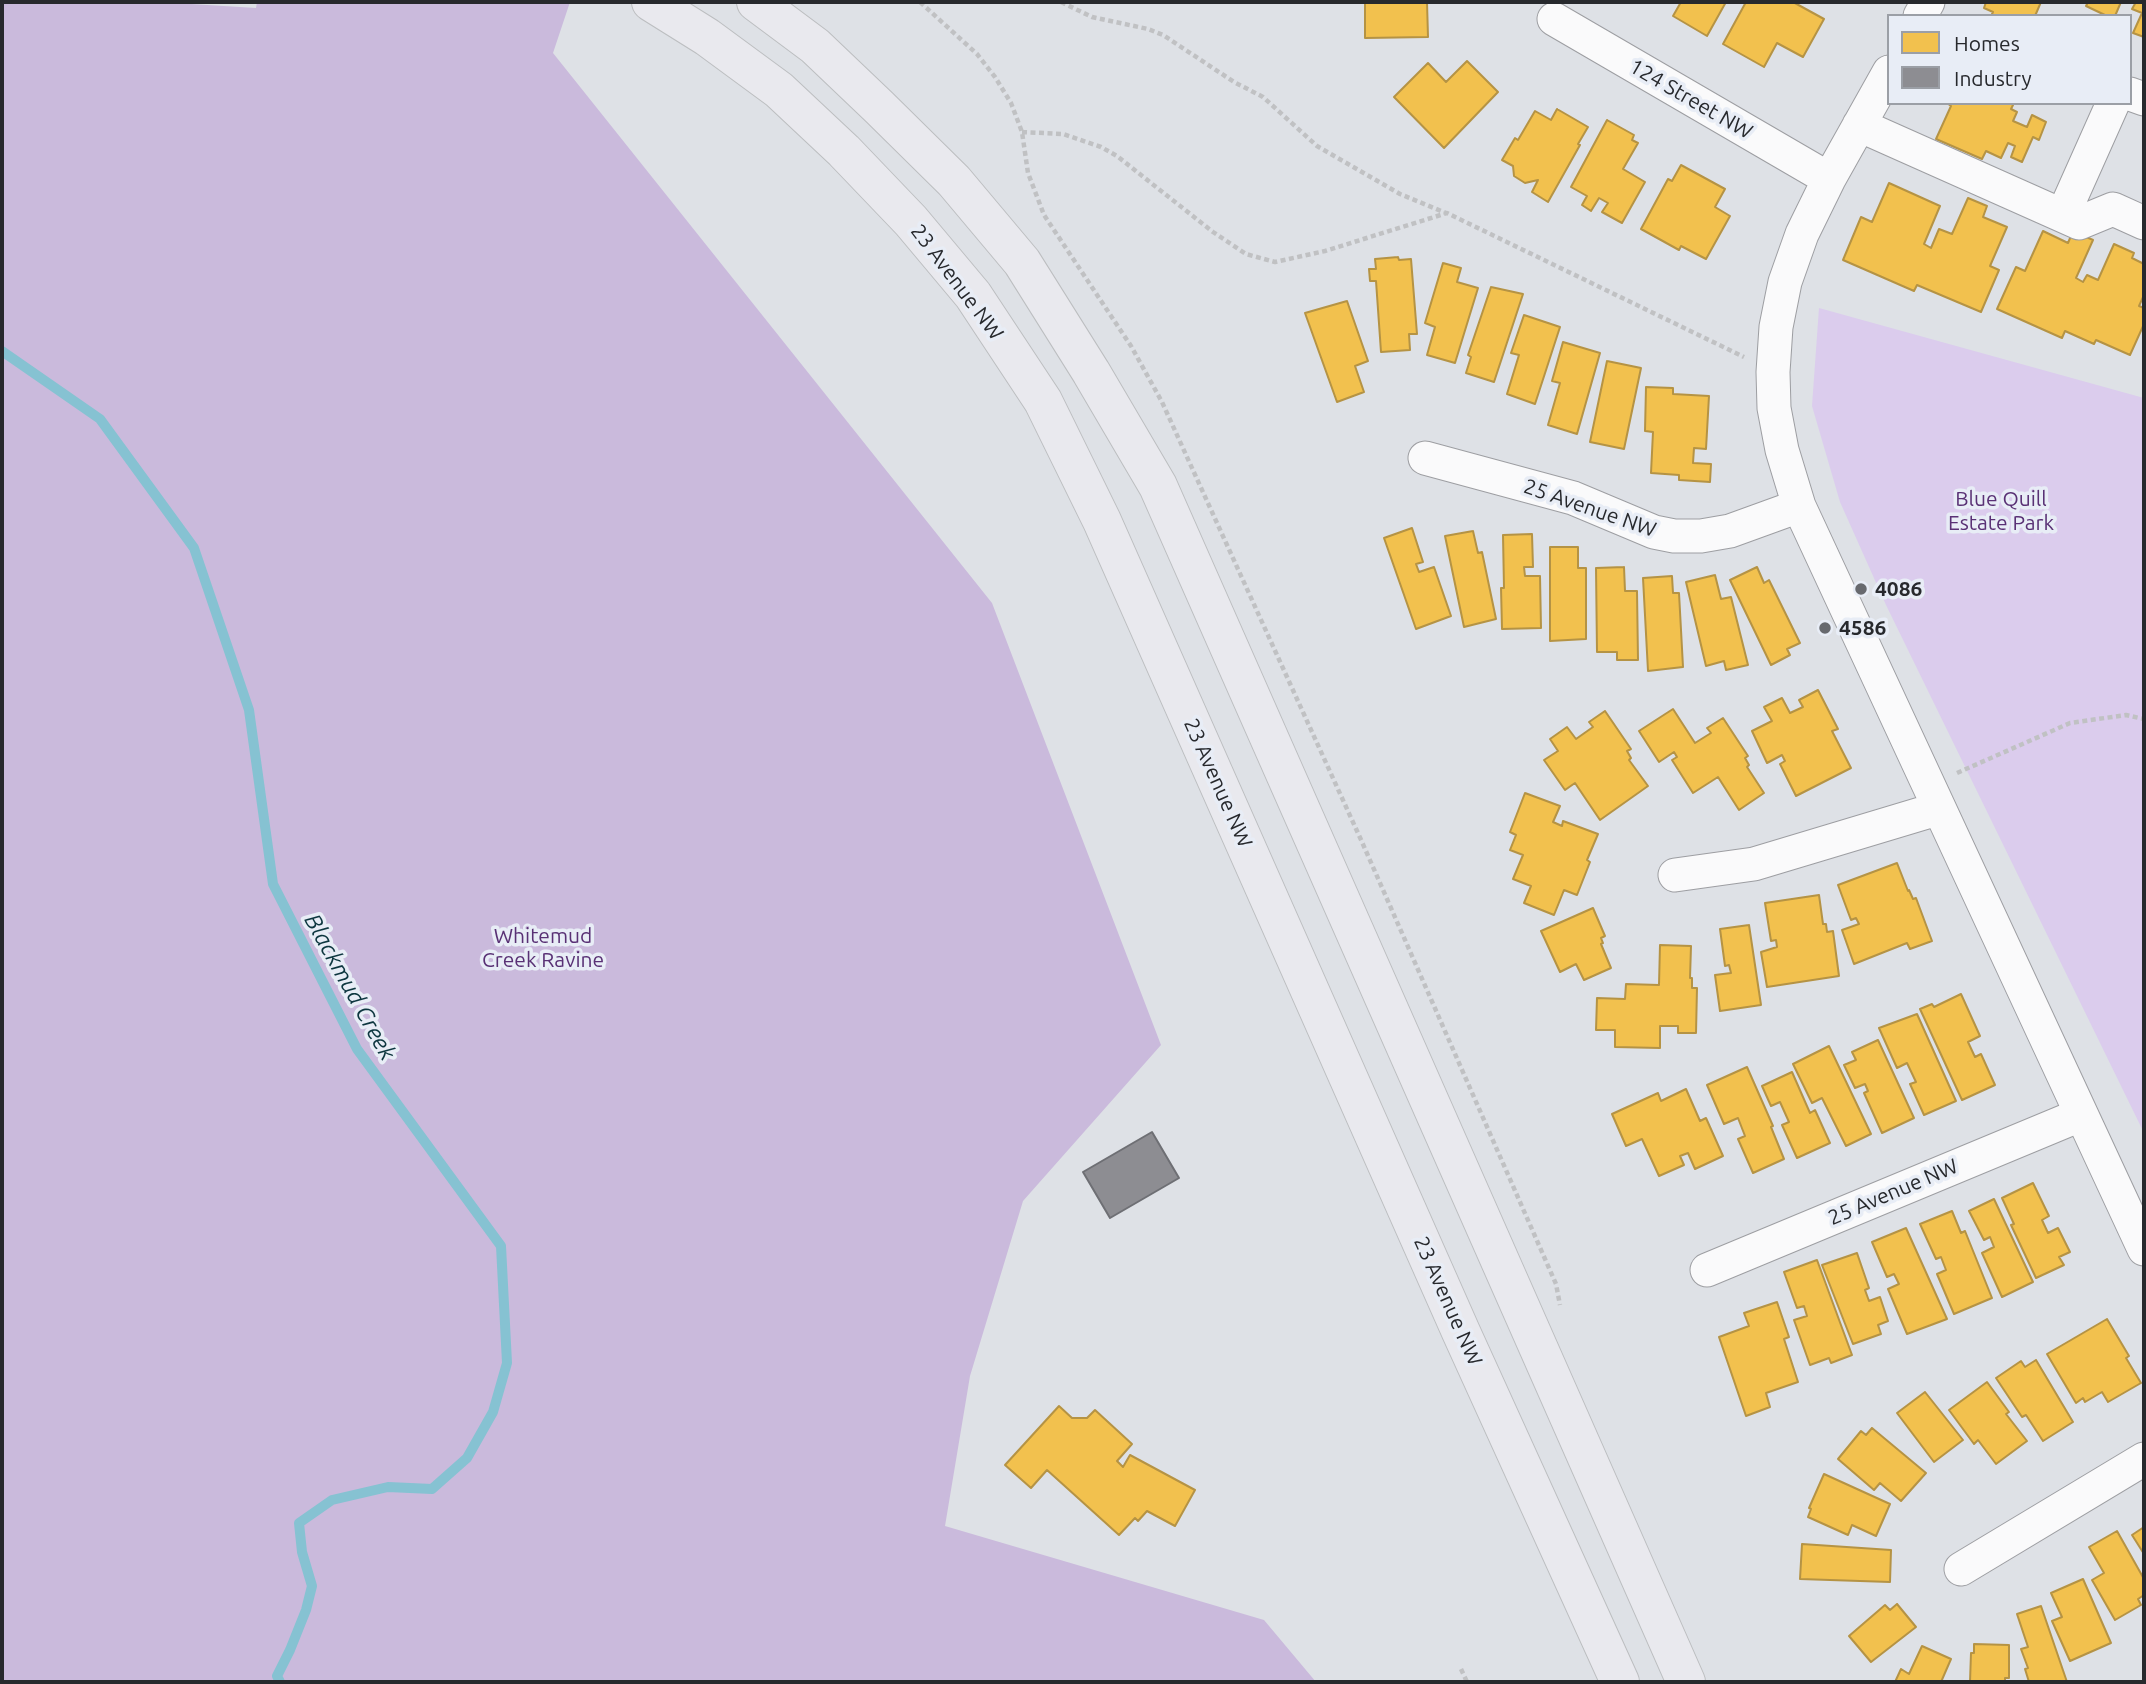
<!DOCTYPE html>
<html>
<head>
<meta charset="utf-8">
<style>
	body { margin:0 }
	#map { position:relative; width:2146px; height:1684px; overflow:hidden; background:#dee1e6; font-family:Ubuntu,sans-serif }
	canvas { display:block }
	.frame { position:absolute; inset:0; border:4px solid #27292d; pointer-events:none }
	.legend { position:absolute; left:1887px; top:14px; width:245px; height:91px; box-sizing:border-box; background:#e8edf6; border:2px solid #9b9fa6; margin:0; padding:9px 12px; list-style:none; font-size:21px; color:#27292d }
	.legend li { display:flex; align-items:center; gap:14px; height:35px }
	.legend b { width:35px; border:2px solid #9b9fa6 }
</style>
</head>
<body>
<div id="map">
<canvas width="2146" height="1684"></canvas>
<div class="frame"></div>
<ul class="legend">
<li><b style="height:19px;background:#f2c14e"></b>Homes</li>
<li><b style="height:19px;background:#8d8d92"></b>Industry</li>
</ul>
</div>
<script>
const c = document.querySelector('canvas').getContext('2d');
c.lineJoin = 'round';
function fill(path, color) { c.fillStyle = color; c.fill(path, 'evenodd'); }
const shape = rows => new Path2D(rows.map(r => 'M' + r).join(''));
function stroke(path, color, width, dash) { c.strokeStyle = color; c.lineWidth = width; c.lineCap = dash ? 'butt' : 'round'; c.setLineDash(dash || []); c.stroke(path); }
function drawText(font, color, halo, rows, align = 'center') {
  c.font = font + ' Ubuntu,sans-serif'; c.lineWidth = 7; c.setLineDash([]); c.textBaseline = 'middle'; c.strokeStyle = halo; c.fillStyle = color; for (const [text, x, y, turn = 0] of rows) {
    c.save(); c.translate(x, y); c.rotate((+turn || 0) * Math.PI / 180); c.textAlign = isNaN(turn) ? turn : align; if (halo) c.strokeText(text, 0, 0); c.fillText(text, 0, 0); c.restore();
  }
}
const green = shape([
	[1819,308,2144,398,2144,1133,1886,605,1840,502,1812,406]
]);
const forest = shape([
	[2,2,159,2,256,8,257,2,570,2,553,53,992,603,1161,1045,1023,1201,970,1376,945,1526,1264,1620,1316,1682,2,1682]
]);
const homes = shape([
	[1365,2,1427,2,1428,37,1365,38,1365,2],
	[1681,2,1726,2,1707,36,1673,16,1681,2],
	[1746,2,1793,2,1824,19,1803,57,1777,43,1764,67,1723,44,1746,2],
	[1986,2,2041,2,2035,16,1991,16,1993,12,1984,8,1986,2],
	[2088,2,2121,2,2115,16,2107,16,2086,6,2088,2],
	[2136,2,2144,2,2144,37,2133,33,2142,13,2132,9,2136,2],
	[1467,61,1498,92,1444,148,1394,97,1428,63,1446,82,1467,61],
	[1947,103,2014,103,2011,109,2017,112,2013,121,2027,127,2032,115,2046,122,2039,140,2033,137,2022,162,2011,157,2015,146,2008,143,2001,158,1986,151,1982,159,1936,139,1951,106,1947,103],
	[1557,109,1588,127,1578,144,1580,145,1548,202,1532,192,1538,180,1525,183,1514,176,1513,166,1502,160,1515,138,1518,140,1535,111,1551,120,1557,109],
	[1607,120,1634,135,1632,140,1638,143,1623,169,1645,182,1622,223,1602,212,1608,203,1599,198,1591,211,1582,205,1587,196,1571,187,1607,120],
	[1681,165,1725,189,1715,207,1730,216,1706,259,1681,246,1679,250,1641,229,1668,179,1672,181,1681,165],
	[1889,183,1940,206,1924,244,1931,248,1939,229,1952,234,1968,198,1987,206,1983,217,2007,227,1990,266,1999,270,1981,312,1917,285,1914,291,1843,260,1861,217,1872,222,1889,183],
	[2043,231,2068,243,2073,231,2093,240,2076,278,2083,282,2087,275,2098,280,2114,244,2134,253,2132,258,2144,264,2144,295,2139,306,2144,308,2144,324,2130,355,2096,340,2094,344,2065,331,2062,338,1997,309,2016,267,2025,271,2043,231],
	[1398,257,1399,260,1411,259,1417,334,1409,334,1410,350,1381,352,1376,281,1370,281,1369,269,1376,269,1375,259,1398,257],
	[1443,263,1461,268,1457,282,1478,288,1455,363,1427,355,1435,327,1425,323,1443,263],
	[1491,287,1523,294,1494,382,1466,373,1471,357,1468,355,1491,287],
	[1347,301,1368,361,1355,366,1364,392,1337,402,1305,313,1347,301],
	[1524,315,1560,327,1535,404,1507,394,1519,355,1511,353,1524,315],
	[1563,342,1600,353,1577,434,1548,425,1560,383,1552,381,1563,342],
	[1607,361,1641,368,1624,449,1590,442,1607,361],
	[1646,387,1673,388,1673,394,1709,396,1706,449,1694,448,1693,463,1711,464,1710,482,1679,480,1679,475,1651,473,1653,432,1645,431,1646,387],
	[1412,528,1423,562,1416,564,1419,572,1434,567,1451,616,1416,629,1384,538,1412,528],
	[1473,531,1478,553,1482,552,1496,619,1464,627,1445,536,1473,531],
	[1532,534,1533,567,1524,567,1525,576,1540,576,1541,628,1502,629,1501,588,1504,588,1503,535,1532,534],
	[1550,547,1578,547,1578,568,1586,568,1586,639,1550,641,1550,547],
	[1624,567,1625,591,1637,591,1638,660,1617,660,1617,652,1597,652,1596,568,1624,567],
	[1757,567,1764,583,1769,580,1800,643,1787,649,1790,655,1771,665,1730,580,1757,567],
	[1715,575,1721,599,1731,597,1748,665,1726,670,1724,661,1706,666,1686,582,1715,575],
	[1672,576,1673,593,1679,593,1683,667,1648,671,1643,578,1672,576],
	[1818,690,1838,729,1832,731,1851,768,1796,796,1780,764,1785,761,1782,755,1767,763,1752,731,1772,721,1764,707,1782,698,1790,713,1803,707,1799,700,1818,690],
	[1673,709,1695,743,1711,733,1707,728,1723,718,1748,756,1745,758,1749,765,1747,767,1764,793,1739,810,1718,777,1693,793,1672,760,1677,757,1674,752,1659,762,1639,731,1673,709],
	[1605,711,1631,749,1627,751,1631,758,1629,760,1648,786,1600,820,1575,783,1565,790,1544,760,1558,751,1550,739,1567,727,1576,739,1593,727,1589,722,1605,711],
	[1525,793,1560,806,1553,822,1562,826,1563,821,1598,834,1587,860,1590,862,1577,895,1564,890,1554,915,1524,903,1531,886,1513,879,1523,855,1510,850,1516,835,1510,832,1525,793],
	[1897,863,1908,891,1909,890,1913,899,1916,898,1932,941,1910,949,1907,943,1854,964,1842,930,1859,924,1856,918,1851,920,1838,885,1897,863],
	[1819,895,1823,924,1826,924,1827,932,1833,931,1839,976,1767,987,1761,952,1777,947,1776,940,1771,941,1765,903,1819,895],
	[1593,908,1605,936,1601,938,1603,943,1601,944,1611,968,1584,980,1576,964,1560,972,1541,931,1593,908],
	[1749,925,1761,1005,1720,1011,1715,975,1731,973,1729,965,1725,966,1720,929,1749,925],
	[1660,945,1691,946,1690,978,1692,978,1692,988,1697,988,1696,1033,1678,1033,1678,1026,1660,1026,1660,1048,1615,1047,1615,1030,1596,1030,1597,998,1625,999,1626,984,1659,985,1660,945],
	[1961,994,1980,1036,1968,1042,1975,1057,1981,1054,1995,1085,1962,1100,1920,1009,1932,1004,1934,1007,1961,994],
	[1917,1014,1956,1101,1924,1115,1910,1084,1916,1082,1907,1063,1897,1068,1879,1028,1917,1014],
	[1878,1040,1914,1118,1882,1133,1864,1093,1868,1091,1865,1084,1855,1088,1844,1065,1856,1060,1852,1052,1878,1040],
	[1829,1046,1871,1134,1846,1146,1822,1098,1812,1103,1793,1064,1829,1046],
	[1747,1067,1773,1126,1771,1127,1784,1159,1753,1173,1738,1139,1745,1136,1738,1118,1724,1124,1707,1085,1747,1067],
	[1792,1072,1810,1113,1815,1110,1830,1143,1797,1158,1782,1125,1789,1122,1780,1102,1771,1106,1762,1086,1792,1072],
	[1686,1089,1700,1121,1706,1118,1723,1156,1695,1169,1688,1153,1680,1156,1684,1165,1659,1176,1642,1139,1626,1146,1612,1114,1658,1093,1661,1101,1686,1089],
	[2033,1183,2049,1216,2042,1220,2048,1233,2058,1228,2070,1252,2059,1257,2064,1265,2036,1278,2011,1225,2014,1224,2002,1198,2033,1183],
	[1994,1199,2033,1282,2002,1297,1982,1253,1994,1247,1990,1237,1984,1240,1969,1211,1994,1199],
	[1952,1211,1961,1233,1965,1231,1992,1298,1954,1314,1937,1274,1946,1270,1941,1257,1936,1259,1920,1224,1952,1211],
	[1906,1228,1947,1319,1907,1334,1888,1289,1899,1284,1894,1274,1887,1277,1872,1242,1906,1228],
	[1857,1253,1869,1288,1865,1290,1869,1301,1880,1297,1888,1321,1878,1325,1881,1334,1853,1344,1822,1265,1857,1253],
	[1817,1260,1852,1355,1831,1363,1829,1358,1810,1365,1794,1320,1807,1316,1804,1306,1797,1308,1784,1272,1817,1260],
	[1777,1302,1789,1337,1784,1339,1798,1382,1766,1393,1770,1407,1746,1416,1719,1337,1749,1326,1744,1313,1777,1302],
	[2107,1319,2129,1356,2126,1358,2141,1383,2108,1402,2102,1392,2085,1402,2083,1398,2076,1403,2047,1354,2107,1319],
	[2036,1360,2073,1422,2043,1441,2026,1415,2022,1417,1996,1378,2021,1361,2025,1367,2036,1360],
	[1987,1382,2009,1412,2006,1414,2027,1441,1996,1464,1978,1440,1974,1444,1949,1410,1987,1382],
	[1925,1392,1963,1440,1934,1462,1897,1413,1925,1392],
	[1059,1406,1072,1418,1087,1418,1095,1410,1132,1444,1117,1461,1123,1467,1130,1455,1195,1490,1175,1526,1147,1511,1138,1521,1135,1518,1119,1535,1047,1470,1031,1488,1005,1465,1059,1406],
	[1872,1428,1926,1473,1901,1501,1880,1483,1874,1490,1838,1459,1861,1431,1866,1435,1872,1428],
	[1824,1474,1890,1504,1876,1536,1852,1525,1848,1535,1808,1517,1811,1509,1809,1508,1824,1474],
	[2144,1527,2144,1554,2132,1535,2144,1527],
	[2117,1531,2144,1579,2144,1595,2138,1599,2141,1605,2115,1620,2092,1580,2104,1573,2089,1547,2117,1531],
	[1802,1544,1891,1550,1890,1582,1800,1579,1802,1544],
	[2083,1579,2111,1643,2070,1661,2052,1621,2062,1617,2051,1593,2083,1579],
	[1897,1604,1916,1627,1871,1662,1849,1636,1885,1605,1890,1610,1897,1604],
	[2041,1606,2067,1682,2029,1682,2025,1669,2028,1668,2021,1649,2028,1647,2017,1614,2041,1606],
	[1974,1644,2009,1645,2009,1678,2005,1678,2005,1682,1970,1682,1971,1653,1974,1653,1974,1644],
	[1922,1646,1951,1659,1941,1682,1895,1682,1901,1669,1909,1674,1922,1646]
]);
const industry = shape([
	[1152,1132,1179,1178,1110,1218,1083,1172,1152,1132]
]);
const stream = shape([
	[2,351,100,419,194,548,249,710,273,884,357,1049,501,1246,507,1363,493,1412,467,1458,432,1489,388,1487,332,1500,299,1523,302,1552,312,1586,306,1610,290,1650,277,1676,280,1682]
]);
const path = shape([
	[920,2,977,54,995,77,1011,103,1022,132,1028,173,1044,215,1131,346,1162,402,1362,842,1556,1284,1560,1305],
	[1061,2,1092,17,1148,29,1163,35,1234,82,1263,97,1317,146,1400,194,1446,213],
	[1022,132,1063,134,1101,147,1117,156,1213,232,1246,254,1275,262,1325,251,1447,213,1744,357],
	[1957,773,2070,723,2126,715,2144,719],
	[1461,1669,1467,1682]
]);
const minor = shape([
	[1920,16,1928,2],
	[1554,19,1829,179],
	[1889,72,1829,179,1802,234,1785,282,1776,327,1773,372,1774,408,1782,450,1799,506,2144,1249],
	[2130,94,2144,99],
	[1859,125,2079,223,2113,209,2144,223],
	[2063,215,2113,103],
	[1425,458,1573,498,1654,532,1674,536,1701,536,1730,531,1799,506],
	[1675,875,1754,864,1937,809],
	[1707,1270,2080,1115],
	[1961,1569,2144,1459]
]);
const major = shape([
	[651,2,707,37,779,90,844,151,911,221,973,295,1043,401,1102,521,1461,1332,1620,1682],
	[756,2,815,46,879,107,954,181,1022,262,1091,372,1158,486,1686,1682]
]);
const markers = [
	[1861,589,7,"#67696e"],
	[1825,628,7,"#67696e"]
];
const streetNames = [
	["124 Street NW",1691,99,30],
	["23 Avenue NW",957,282,53],
	["25 Avenue NW",1590,508,19],
	["23 Avenue NW",1218,783,66],
	["25 Avenue NW",1893,1192,-23],
	["23 Avenue NW",1448,1301,66]
];
const parkNames = [
	["Blue Quill",2001,499],
	["Estate Park",2001,523],
	["Whitemud",543,936],
	["Creek Ravine",543,960]
];
const poiNames = [
	["4086",1875,589],
	["4586",1839,628]
];
const waterNames = [
	["Blackmud Creek",350,987,61]
];
fill(green, '#dbcced');
fill(forest, '#cabadc');
fill(homes, '#f2c14e');
stroke(homes, '#b59344', 2);
fill(industry, '#8d8d92');
stroke(industry, '#6e6f74', 2);
stroke(stream, '#86c2d2', 10);
stroke(minor, '#9d9ea2', 35);
stroke(major, '#bcbec0', 40);
stroke(path, '#c0c1c3', 4.5, [5, 3.5]);
stroke(minor, '#fafafb', 33);
stroke(major, '#e9e9ee', 38);
for (const [x, y, r, color] of markers) { const dot = new Path2D(); dot.arc(x, y, r, 0, 2 * Math.PI); c.fillStyle = color; c.fill(dot); stroke(dot, '#e8edf6', 2.5); }
drawText('21px', '#27292d', '#e8edf6', streetNames);
drawText('21px', '#593175', '#e8edf6', parkNames);
drawText('bold 21px', '#27292d', '#e8edf6', poiNames, 'left');
drawText('italic 23px', '#0d363f', '#e8edf6', waterNames);
</script>
</body>
</html>
